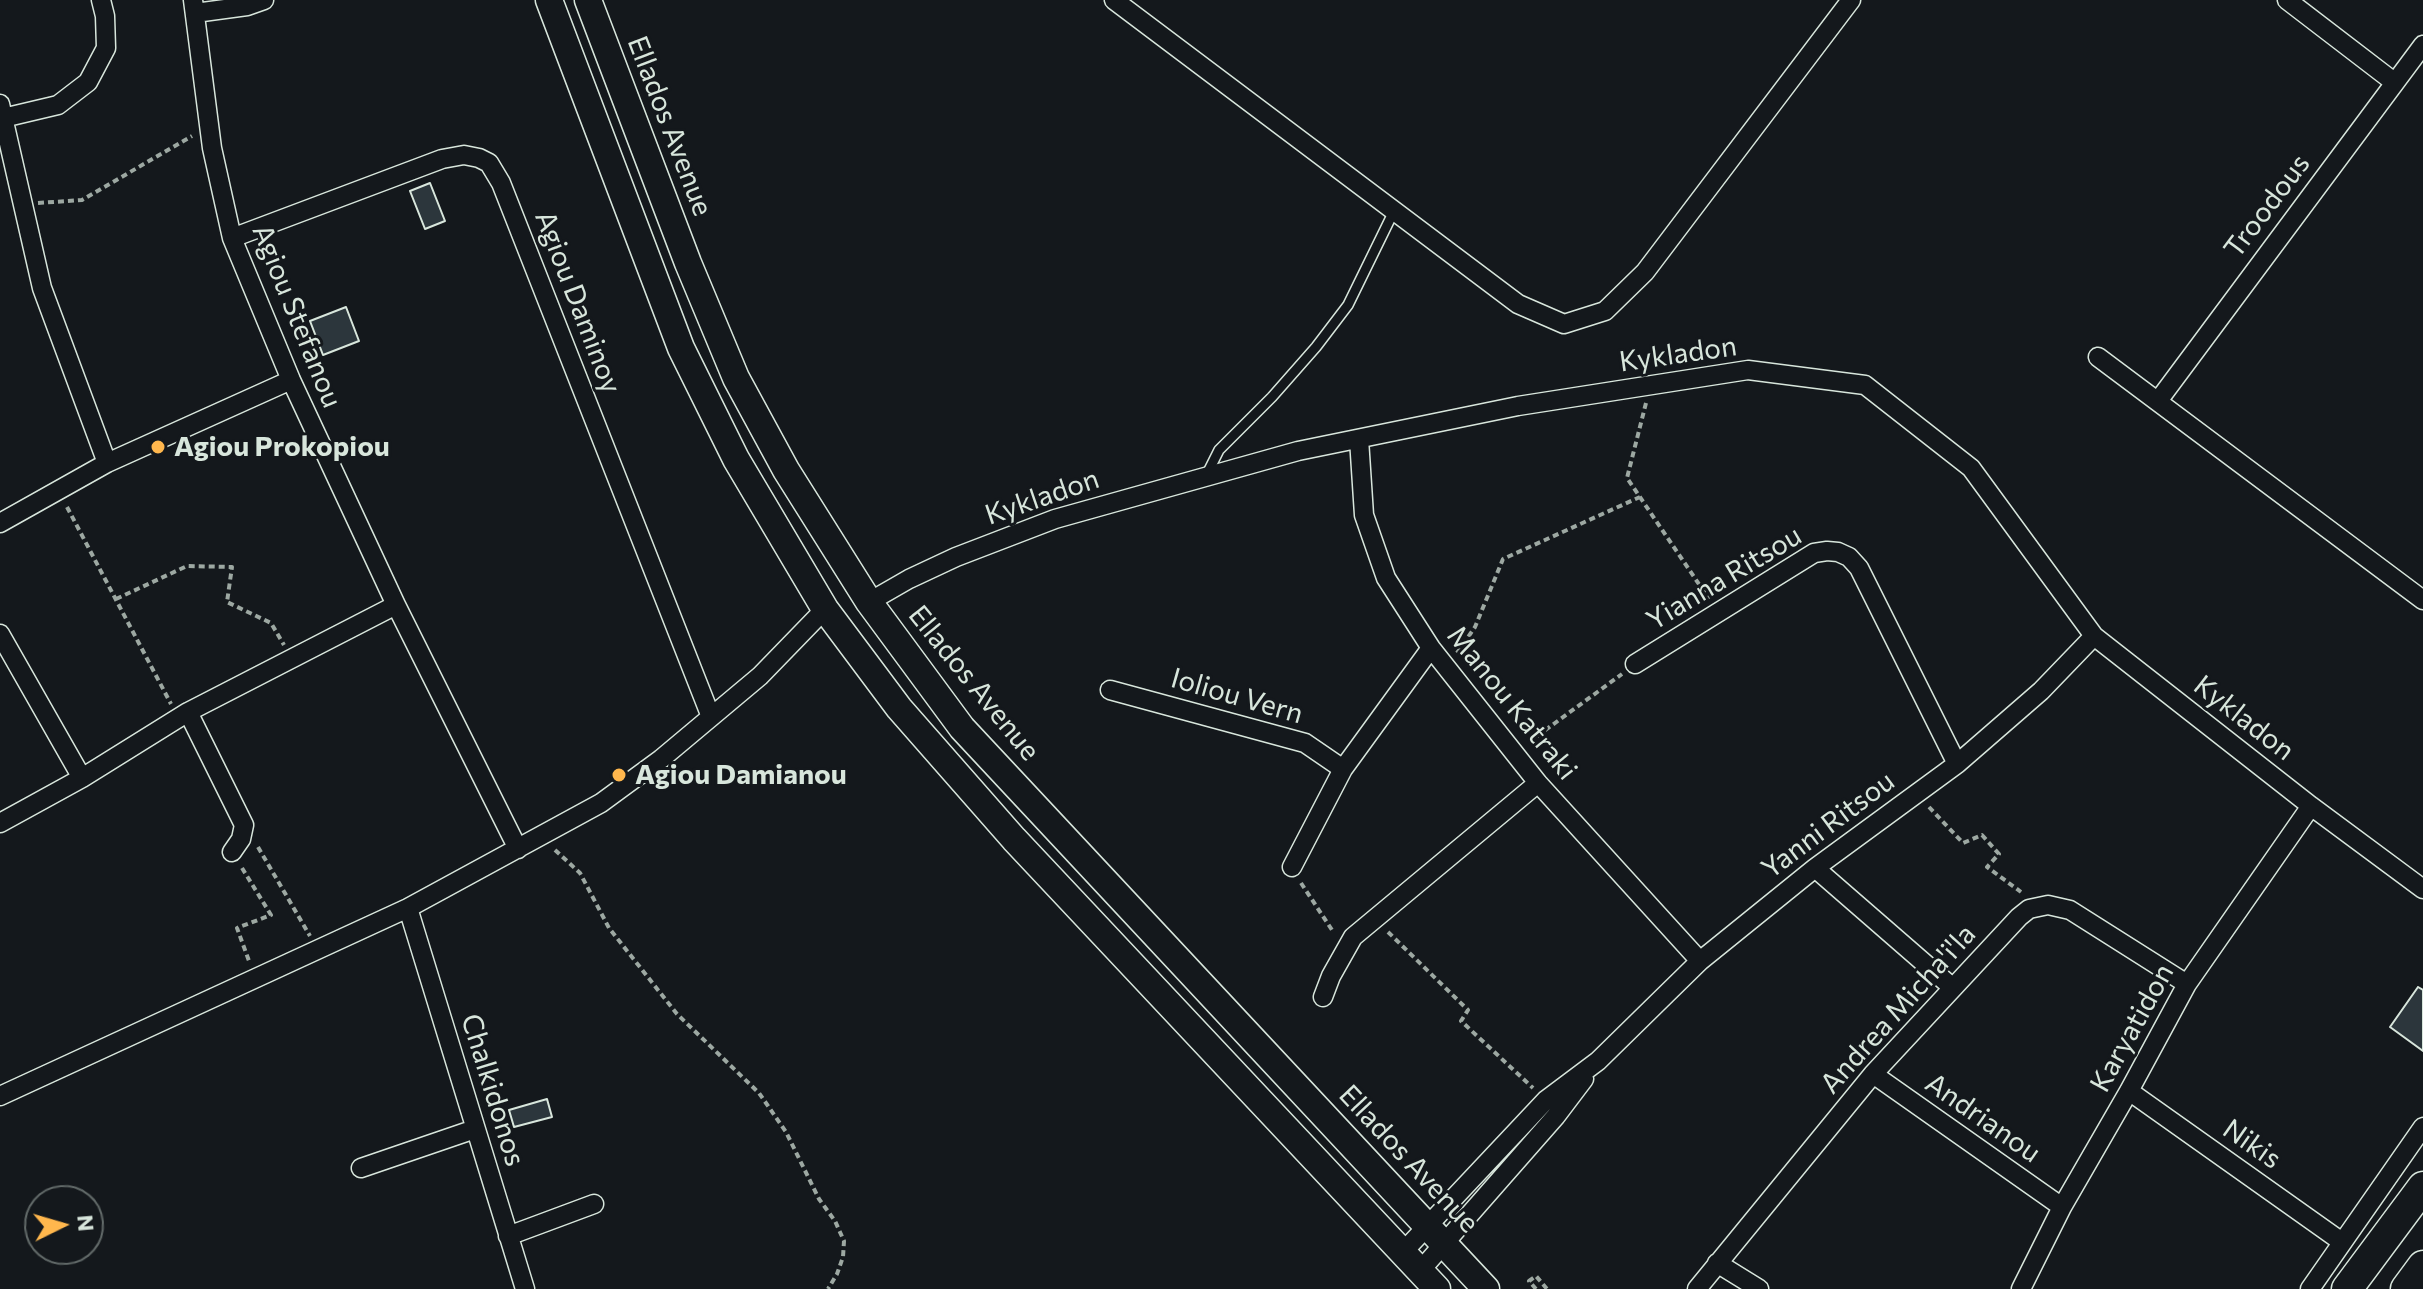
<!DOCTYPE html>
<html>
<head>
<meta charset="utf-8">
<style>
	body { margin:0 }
	#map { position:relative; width:2423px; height:1289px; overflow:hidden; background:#14181c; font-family:Commissioner,sans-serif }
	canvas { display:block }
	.north { position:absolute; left:24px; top:1185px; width:80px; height:80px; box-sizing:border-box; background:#14181c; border:2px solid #626a69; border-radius:50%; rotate:85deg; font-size:22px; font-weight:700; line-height:32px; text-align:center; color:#d8e6dc }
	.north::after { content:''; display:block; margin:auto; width:28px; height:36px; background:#ffb74d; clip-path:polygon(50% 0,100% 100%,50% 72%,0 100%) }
</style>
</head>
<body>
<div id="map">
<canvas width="2423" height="1289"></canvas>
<div class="north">N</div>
</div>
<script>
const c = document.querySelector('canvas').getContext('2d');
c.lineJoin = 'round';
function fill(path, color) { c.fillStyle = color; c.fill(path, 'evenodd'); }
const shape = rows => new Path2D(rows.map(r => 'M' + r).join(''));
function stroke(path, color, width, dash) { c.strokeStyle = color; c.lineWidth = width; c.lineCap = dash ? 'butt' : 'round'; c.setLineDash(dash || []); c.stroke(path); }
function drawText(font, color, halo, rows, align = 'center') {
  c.font = font + ' Commissioner,sans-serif'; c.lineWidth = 6; c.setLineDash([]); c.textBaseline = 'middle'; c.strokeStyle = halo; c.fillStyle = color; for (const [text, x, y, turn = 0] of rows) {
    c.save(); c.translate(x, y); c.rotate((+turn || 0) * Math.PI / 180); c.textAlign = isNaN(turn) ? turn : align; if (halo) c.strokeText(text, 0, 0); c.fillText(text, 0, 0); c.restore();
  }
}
const building = shape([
	[430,183,445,221,425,229,410,191,430,183],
	[346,307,359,341,323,355,310,321,346,307],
	[2418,987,2423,990,2423,1051,2390,1027,2418,987],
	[547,1099,552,1117,514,1127,509,1110,547,1099]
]);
const path = shape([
	[38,203,82,200,192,136],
	[1646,403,1627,478,1709,599],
	[67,507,171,704],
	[116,599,187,566,232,567,227,602,271,623,284,645],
	[1457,653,1475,627,1503,559,1640,497],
	[1529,742,1622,674],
	[1929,807,1963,843,1982,835,1999,854,1987,867,2021,892],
	[258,847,310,936],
	[555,850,580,873,609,928,677,1014,759,1093,786,1132,819,1199,835,1221,844,1241,843,1257,837,1274,828,1289],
	[242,868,271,915,237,928,249,961],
	[1301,883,1334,933],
	[1388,932,1468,1010,1461,1021,1533,1088],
	[1536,1289,1529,1281,1536,1276,1547,1289]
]);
const service = shape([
	[1206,476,1219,450,1272,397,1316,347,1348,305,1394,211]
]);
const minor = shape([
	[193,0,212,148,232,238,291,380,396,605,518,849],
	[1114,0,1518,304,1564,324,1605,311,1645,272,1851,0],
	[2287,0,2394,82],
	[195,13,247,6,264,0],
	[0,104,42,288,107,463],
	[3,118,58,105,88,82,106,48,105,16,101,0],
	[232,238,442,159,464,155,479,158,489,163,501,183,711,717],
	[2098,357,2423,600],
	[2158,401,2423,45],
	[1359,439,1364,515,1386,578,1431,648,1538,783,1700,961],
	[0,523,107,463,291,380],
	[869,602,909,579,956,557,1055,519,1298,451,1518,406,1748,370,1865,385,1971,468,2094,636,2311,806,2423,889],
	[0,634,82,778],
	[1635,664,1814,553,1827,551,1838,552,1849,557,1859,568,1957,764],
	[1110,690,1305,743,1343,769],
	[188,712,244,825,241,839,232,852],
	[0,823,82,778,188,712,396,605],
	[1292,867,1343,769,1431,648],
	[1815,868,1953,988],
	[408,908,525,1289],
	[1323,997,1331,976,1353,937,1538,783],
	[1873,1074,2062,1207],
	[2129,1091,2342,1242],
	[0,1096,408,908,601,803,661,759,760,676,825,609],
	[361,1168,475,1129],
	[508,1236,594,1204],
	[1403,1252,1546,1100,1598,1061,1700,961,1815,868,1957,764,2041,691,2094,636],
	[1717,1263,1759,1289],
	[1420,1271,1556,1116,1584,1079],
	[1697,1289,1873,1074,2019,917,2029,909,2048,905,2070,910,2187,984],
	[2021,1289,2062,1207,2129,1091,2187,984,2311,806],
	[2310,1289,2423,1127]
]);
const secondary = shape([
	[549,0,681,348,736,459,825,609,899,708,1014,839,1437,1289],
	[588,0,688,263,736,378,786,470,869,602,962,728,1486,1289]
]);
const trunk = shape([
	[2347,1289,2423,1187],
	[2406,1289,2423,1266]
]);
const markers = [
	[158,447,8,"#ffb74d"],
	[619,775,8,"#ffb74d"]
];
const streetNames = [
	["Ellados Avenue",670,126,69],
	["Troodous",2267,206,-53],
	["Agiou Daminoy",578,302,69],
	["Agiou Stefanou",297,316,68],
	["Kykladon",1678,354,-8],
	["Kykladon",1042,497,-19],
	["Yianna Ritsou",1724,578,-31],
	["Ellados Avenue",974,683,51],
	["Ioliou Vern",1237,696,16],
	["Manou Katraki",1512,703,51],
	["Kykladon",2244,718,38],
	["Yanni Ritsou",1828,825,-37],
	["Andrea Micha'i'la",1898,1009,-48],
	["Karyatidon",2132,1028,-61],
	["Chalkidonos",493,1090,73],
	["Andrianou",1983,1118,35],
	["Nikis",2252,1144,35],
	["Ellados Avenue",1409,1159,47]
];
const poiNames = [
	["Agiou Prokopiou",174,447],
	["Agiou Damianou",635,775]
];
fill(building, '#2c363c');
stroke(building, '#d8e6dc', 2);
stroke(service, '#d8e6dc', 12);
stroke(minor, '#d8e6dc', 21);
stroke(secondary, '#d8e6dc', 29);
stroke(trunk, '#d8e6dc', 33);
stroke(path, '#9da8a2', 4, [6, 4]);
stroke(service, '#14181c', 9);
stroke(minor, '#14181c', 18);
stroke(secondary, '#14181c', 26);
stroke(trunk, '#14181c', 30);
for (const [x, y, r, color] of markers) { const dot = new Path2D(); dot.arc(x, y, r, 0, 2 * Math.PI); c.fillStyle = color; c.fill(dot); stroke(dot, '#14181c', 3); }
drawText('28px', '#d8e6dc', '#14181c', streetNames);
drawText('bold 28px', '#d8e6dc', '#14181c', poiNames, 'left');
</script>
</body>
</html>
